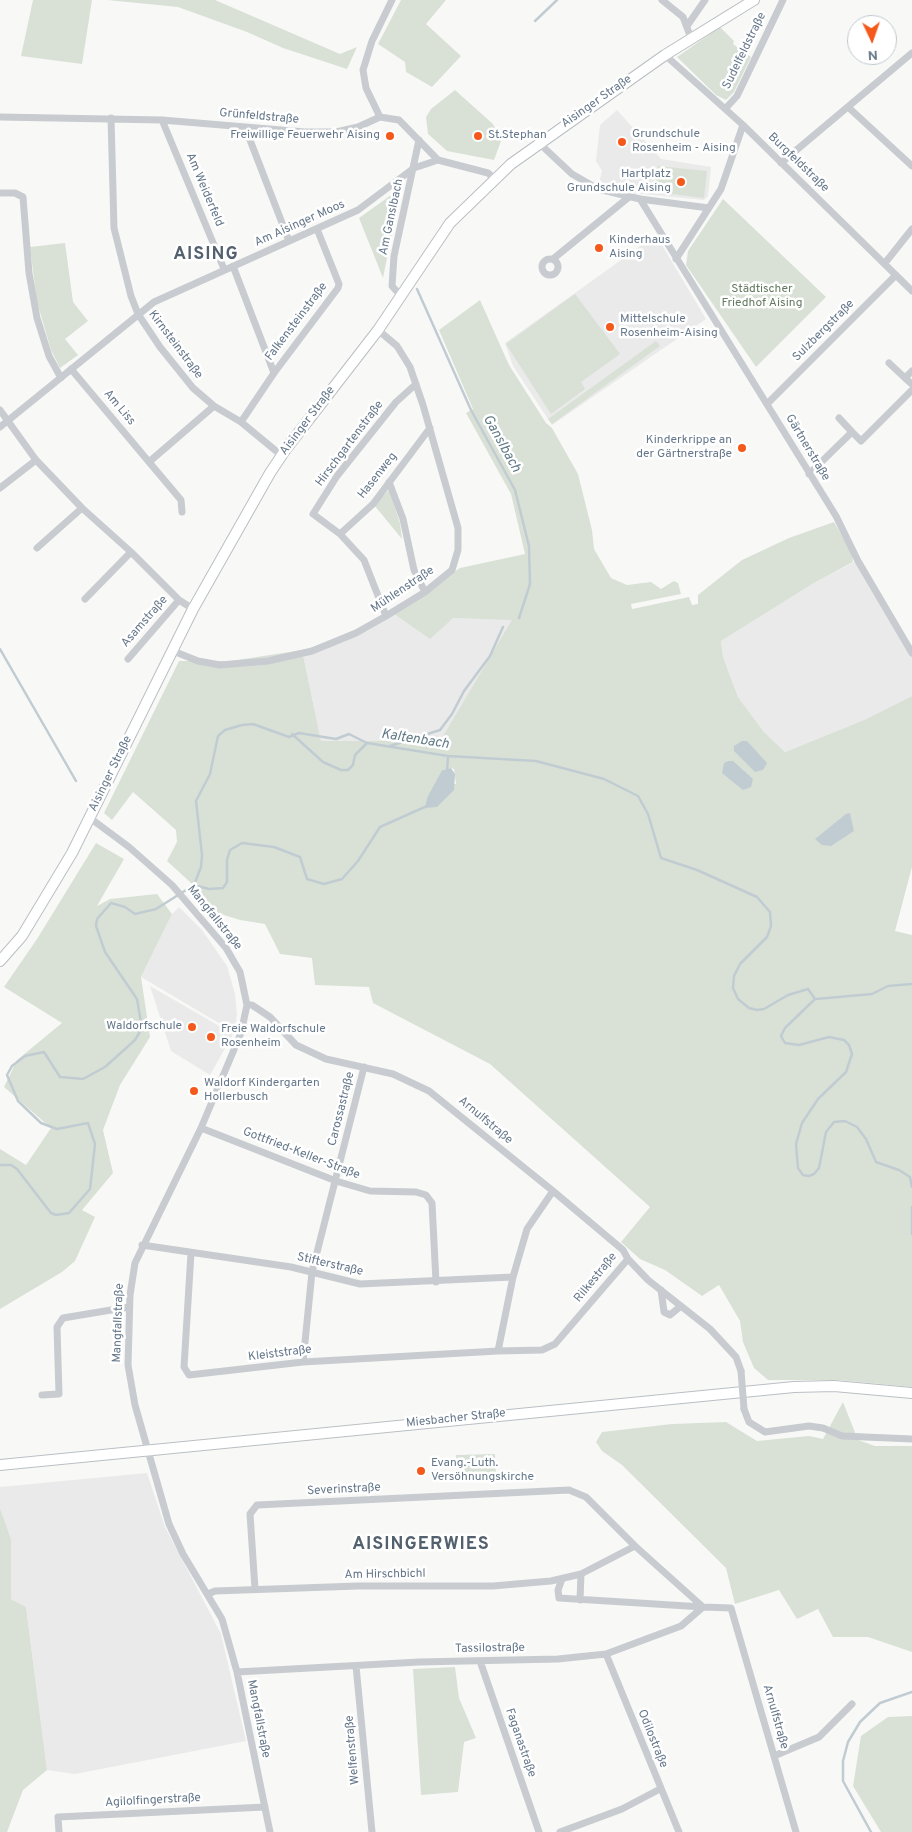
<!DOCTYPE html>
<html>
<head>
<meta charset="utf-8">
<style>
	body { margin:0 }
	#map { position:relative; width:912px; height:1832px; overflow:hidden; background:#f8f9f6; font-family:Overpass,sans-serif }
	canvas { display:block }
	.north { position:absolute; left:847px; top:15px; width:50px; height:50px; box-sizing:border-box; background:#fff; border:1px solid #c1c9d0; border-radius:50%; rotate:177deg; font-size:14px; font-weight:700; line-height:20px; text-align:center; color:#65778a }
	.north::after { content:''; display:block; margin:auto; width:18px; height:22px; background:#f4581a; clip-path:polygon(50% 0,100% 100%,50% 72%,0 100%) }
</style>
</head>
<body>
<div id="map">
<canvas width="912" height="1832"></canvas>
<div class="north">N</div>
</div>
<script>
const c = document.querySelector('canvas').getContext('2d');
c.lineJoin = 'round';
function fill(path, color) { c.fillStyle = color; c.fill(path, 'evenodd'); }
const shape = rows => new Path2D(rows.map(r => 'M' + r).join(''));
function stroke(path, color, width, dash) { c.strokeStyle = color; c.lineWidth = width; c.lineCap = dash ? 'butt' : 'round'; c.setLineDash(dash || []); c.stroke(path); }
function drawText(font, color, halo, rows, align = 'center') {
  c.font = font + ' Overpass,sans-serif'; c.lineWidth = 5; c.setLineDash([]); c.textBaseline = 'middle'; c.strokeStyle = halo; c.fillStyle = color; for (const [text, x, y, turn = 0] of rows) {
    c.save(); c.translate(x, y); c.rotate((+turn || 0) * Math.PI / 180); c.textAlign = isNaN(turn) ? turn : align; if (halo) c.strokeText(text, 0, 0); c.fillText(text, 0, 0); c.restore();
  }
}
const built = shape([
	[617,110,661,159,711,167,708,196,704,200,623,192,598,187,602,171,596,161,600,125],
	[656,235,706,319,552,425,513,366,505,343],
	[860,559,912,649,912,696,864,720,785,752,764,732,738,697,723,657,721,641,814,583],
	[393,613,453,618,512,619,512,622,440,741,321,741,302,650,315,648],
	[179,907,202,930,227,966,235,994,237,1015,234,1032,141,977,172,914],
	[150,986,233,1034,210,1075,171,1051],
	[147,1473,165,1527,221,1634,246,1741,75,1774,47,1770,26,1607,11,1599,11,1539,0,1508,0,1487]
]);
const green = shape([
	[33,0,92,0,82,64,21,56],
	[107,0,215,0,340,54,357,47,347,69,283,48,247,32,178,7],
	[401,0,446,0,426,24,461,56,432,87,406,72,405,62,378,44],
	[720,27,734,41,733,44,751,57,734,92,726,100,716,95,677,57],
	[455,90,493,124,501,141,494,160,447,151,428,134,426,117,431,109],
	[658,166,707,171,704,198,655,192],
	[401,188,383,278,359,218],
	[723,199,826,297,756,367,686,265,688,251],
	[65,243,73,302,88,321,65,339,78,355,60,368,51,350,37,302,30,247],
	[575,294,620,354,581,382,585,389,551,414,506,344],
	[480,300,509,365,546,423,552,428,578,474,592,530,594,549,611,578,627,585,651,582,661,589,674,581,678,583,681,594,631,604,632,609,689,597,692,605,698,604,698,595,742,560,789,538,834,522,852,553,853,562,814,583,721,641,723,657,738,697,764,732,785,752,864,720,912,696,912,867,895,931,912,935,912,1387,838,1380,768,1380,754,1368,743,1342,740,1321,719,1285,702,1296,665,1270,640,1259,621,1242,650,1207,490,1064,373,1003,369,987,315,985,312,958,280,954,265,924,240,920,211,911,190,882,167,861,177,842,176,830,133,792,112,820,104,813,179,661,231,661,302,650,321,741,440,741,512,620,453,618,430,639,393,613,460,568,525,554,511,494,466,413,473,409,439,330],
	[451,768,454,769,456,784,435,784,442,770],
	[656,341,660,346,552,424,548,419],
	[389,490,400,523,402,539,374,505],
	[96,843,124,859,97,906,110,899,157,894,172,914,141,977,150,1037,120,1085,103,1130,113,1173,82,1210,95,1217,75,1261,62,1272,0,1309,0,1149,26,1165,51,1128,4,1087,17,1060,62,1023,4,987,37,939],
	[843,1402,858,1440,875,1446,912,1446,912,1652,868,1637,833,1637,818,1609,797,1619,779,1590,735,1604,726,1568,622,1465,602,1451,596,1442,602,1432,672,1424,726,1422,757,1441,809,1436,823,1439],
	[495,1454,496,1476,457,1478,456,1455],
	[0,1508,11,1539,11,1599,26,1607,47,1770,23,1790,7,1832,0,1832],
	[455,1667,459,1698,476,1738,464,1742,458,1792,421,1795,413,1669],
	[912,1716,912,1832,881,1832,853,1786,861,1736,888,1717]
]);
const water = shape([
	[742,741,747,741,767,763,763,770,755,772,734,751,734,746],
	[728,761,733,761,753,779,751,787,743,790,722,773,724,763],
	[451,768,455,774,454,790,437,807,425,808,427,798,442,770],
	[850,813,854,831,831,846,822,845,815,839,846,814]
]);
const stream = shape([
	[535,21,557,0],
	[417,289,471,410,515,490,529,546,530,584,519,618],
	[0,649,76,781],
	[292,734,323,762,341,770,348,770,353,765,355,755,367,743],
	[390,746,440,730,452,714,464,691,490,656,503,627],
	[447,772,448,756],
	[194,885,209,889,223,888,227,882,227,860,230,850,242,843,274,847,300,857,307,879,324,884,342,879,358,861,380,827,427,806],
	[816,999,872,994,888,986,912,984],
	[0,1165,11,1165,17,1169,51,1213,56,1215,69,1213,90,1189,95,1144,88,1123,57,1129,41,1123,18,1101,7,1075,12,1066,25,1056,44,1052,60,1077,83,1079,105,1067,135,1040,142,1028,137,999,105,952,96,926,97,919,111,903,125,907,135,914,156,909,194,885,201,867,202,855,196,801,210,774,218,736,225,730,242,725,253,724,289,737,299,733,336,739,349,734,367,743,448,756,536,761,604,779,638,796,648,814,661,858,697,870,757,897,770,912,771,926,767,937,740,964,734,976,733,988,738,999,749,1008,757,1010,764,1009,788,995,808,989,815,999,785,1028,781,1036,785,1043,799,1045,829,1037,844,1040,849,1045,852,1054,846,1072,818,1099,802,1123,796,1144,798,1168,803,1175,809,1176,814,1174,819,1168,826,1132,834,1122,845,1121,857,1127,866,1139,876,1162,899,1170,910,1177,912,1187],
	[912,1207,912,1234],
	[871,1832,843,1781,843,1761,848,1742,860,1722,880,1703,912,1692]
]);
const street = shape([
	[662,0,683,17,691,38],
	[687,26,705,0],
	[665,55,743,125,912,291],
	[848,107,912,166],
	[725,109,737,96,783,0],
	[0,117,162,120,305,132,336,132,358,127,380,117,399,120,438,160,488,173,494,178],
	[380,117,366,88,363,70,372,41,392,0],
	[111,118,114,228,131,296,138,314,160,347,193,388,214,406,241,422,281,455],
	[162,120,224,269],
	[245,127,289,241],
	[540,144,572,174,598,189,640,199,709,208],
	[781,163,912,53],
	[0,193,15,193,23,197,29,273,37,318,49,356,61,378],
	[640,199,836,516,858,561,912,653],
	'542 267a8 8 0 1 1 16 0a8 8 0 1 1-16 0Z',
	[553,259,629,197],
	[676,259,721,189,743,125],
	[885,263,912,229],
	[233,266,274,373],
	[401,296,392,286,394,256,419,140],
	[889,363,905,378],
	[71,369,149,462,214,406],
	[912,371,905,378,912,384],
	[768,403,896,275],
	[0,410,36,460,82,508,131,552,179,600,193,609],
	[839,418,852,432],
	[241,422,274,373,338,288,339,284,317,229],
	[0,427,154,302,358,210,414,168,438,160],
	[149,462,181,500,182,512],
	[809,474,852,432,861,441,912,390],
	[389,482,403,519,414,570,425,592],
	[0,488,36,460],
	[340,534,373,504,430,428],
	[37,548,82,508],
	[85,599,131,552],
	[386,616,364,560,340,534,313,514,337,476,396,402,416,384],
	[173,651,198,661,220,665,268,661,312,651,356,633,386,616,425,592,452,570,458,550,458,528,423,405,410,367,397,346,378,330],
	[128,659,179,600],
	[90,818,129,847,172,885,226,948,240,972,247,1005,241,1033,201,1128,135,1263,130,1295,128,1365,135,1405,169,1524,183,1554,222,1619,237,1672,270,1832],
	[247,1005,252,1005,270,1017,296,1045,326,1059,393,1074,429,1091,553,1191,527,1229,513,1277,498,1351],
	[201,1128,336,1181,370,1191,416,1192,426,1195,432,1203,436,1282],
	[142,1245,291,1267,360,1284,513,1277],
	[191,1253,184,1367,189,1375,303,1362,498,1351,542,1350,555,1344,628,1259,623,1250,553,1191],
	[628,1259,648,1280,710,1329,736,1357,741,1371],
	[661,1290,664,1312,670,1315,681,1306],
	[303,1362,312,1272,364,1067],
	[42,1395,59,1394,57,1327,63,1318,129,1307],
	[744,1409,749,1422,765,1432,809,1426,823,1428,842,1436,912,1439],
	[562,1579,558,1590,559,1598,703,1607],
	[255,1589,250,1514,257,1505,569,1490,586,1497,635,1546,703,1607],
	[208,1594,215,1591,358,1586,493,1586,551,1581,581,1574,635,1546],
	[580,1600,581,1574],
	[606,1654,679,1832],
	[480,1661,539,1832],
	[356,1666,372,1832],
	[237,1672,419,1662,558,1659,606,1654,681,1626,703,1607,731,1608,796,1832],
	[774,1756,819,1737,852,1704],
	[59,1832,58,1817,265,1807],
	[560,1832,622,1809,660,1789]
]);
const secondary = shape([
	[0,961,22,936,72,853,193,609,270,473,286,449,378,330,450,223,511,164,665,55,754,0],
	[0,1465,794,1387,834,1386,912,1393]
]);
const streetBridge = shape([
	[741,1371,744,1409]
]);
const markers = [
	[390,136,5,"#f4581a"],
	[478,136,5,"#f4581a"],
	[622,142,5,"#f4581a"],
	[681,182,5,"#f4581a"],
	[599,248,5,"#f4581a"],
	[610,327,5,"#f4581a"],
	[742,448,5,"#f4581a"],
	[192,1027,5,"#f4581a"],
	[211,1037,5,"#f4581a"],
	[194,1091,5,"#f4581a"],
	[421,1471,5,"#f4581a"]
];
const streetNames = [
	["Sudelfeldstraße",745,51,-64],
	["Aisinger Straße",597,102,-35],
	["Grünfeldstraße",259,117,5],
	["Burgfeldstraße",798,163,44],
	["Am Weiderfeld",204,190,67],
	["Am Ganslbach",392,217,-78],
	["Am Aisinger Moos",300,224,-24],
	["Falkensteinstraße",297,322,-53],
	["Sulzbergstraße",824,331,-45],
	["Kirnsteinstraße",175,345,53],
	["Am Liss",119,408,50],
	["Aisinger Straße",308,421,-53],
	["Hirschgartenstraße",350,444,-53],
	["Gärtnerstraße",807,448,59],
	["Hasenweg",378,476,-52],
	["Mühlenstraße",403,590,-34],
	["Asamstraße",145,622,-49],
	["Aisinger Straße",111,774,-64],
	["Mangfallstraße",214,918,51],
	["Carossastraße",342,1109,-76],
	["Arnulfstraße",485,1121,40],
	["Gottfried-Keller-Straße",301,1154,21],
	["Stifterstraße",330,1265,13],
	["Rilkestraße",596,1278,-51],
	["Mangfallstraße",119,1323,-88],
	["Kleiststraße",280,1354,-7],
	["Miesbacher Straße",456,1419,-6],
	["Severinstraße",344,1490,-3],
	["Am Hirschbichl",385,1575,-1],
	["Tassilostraße",490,1649,-1],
	["Arnulfstraße",775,1717,74],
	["Mangfallstraße",258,1719,79],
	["Odilostraße",652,1739,68],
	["Faganastraße",520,1743,71],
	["Welfenstraße",353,1750,-95],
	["Agilolfingerstraße",153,1801,-3]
];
const poiNames = [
	["Grundschule",632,135],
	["Rosenheim - Aising",632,149],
	["Freiwillige Feuerwehr Aising",380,136,"right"],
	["St.Stephan",488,136],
	["Hartplatz",671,175,"right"],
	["Grundschule Aising",671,189,"right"],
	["Kinderhaus",609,241],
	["Aising",609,255],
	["Mittelschule",620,320],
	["Rosenheim-Aising",620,334],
	["Kinderkrippe an",732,441,"right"],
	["der Gärtnerstraße",732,455,"right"],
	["Waldorfschule",182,1027,"right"],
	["Freie Waldorfschule",221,1030],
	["Rosenheim",221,1044],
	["Waldorf Kindergarten",204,1084],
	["Hollerbusch",204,1098],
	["Evang.-Luth.",431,1464],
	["Versöhnungskirche",431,1478]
];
const parkNames = [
	["Städtischer",762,290],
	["Friedhof Aising",762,304]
];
const waterNames = [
	["Ganslbach",501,444,61],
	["Kaltenbach",415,740,9]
];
const districtNames = [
	["AISING",206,255],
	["AISINGERWIES",421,1545]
];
fill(built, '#e9eae9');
fill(green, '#d9e1d6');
fill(water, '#c1ccd2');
stroke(stream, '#c1ccd2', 2.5);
stroke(secondary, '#babfc4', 12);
stroke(street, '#c8ccd0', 7);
stroke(secondary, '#fff', 10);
stroke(streetBridge, '#c8ccd0', 7);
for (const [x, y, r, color] of markers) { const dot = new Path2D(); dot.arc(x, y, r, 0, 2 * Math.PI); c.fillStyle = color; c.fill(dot); stroke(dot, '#fff', 2); }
drawText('12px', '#65778a', '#fff', streetNames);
drawText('12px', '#65778a', '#fff', poiNames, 'left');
drawText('12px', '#647a60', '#fff', parkNames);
drawText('italic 14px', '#607985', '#fff', waterNames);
c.letterSpacing = '1px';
drawText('bold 18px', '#53616e', '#fff', districtNames);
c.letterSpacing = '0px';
</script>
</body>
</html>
